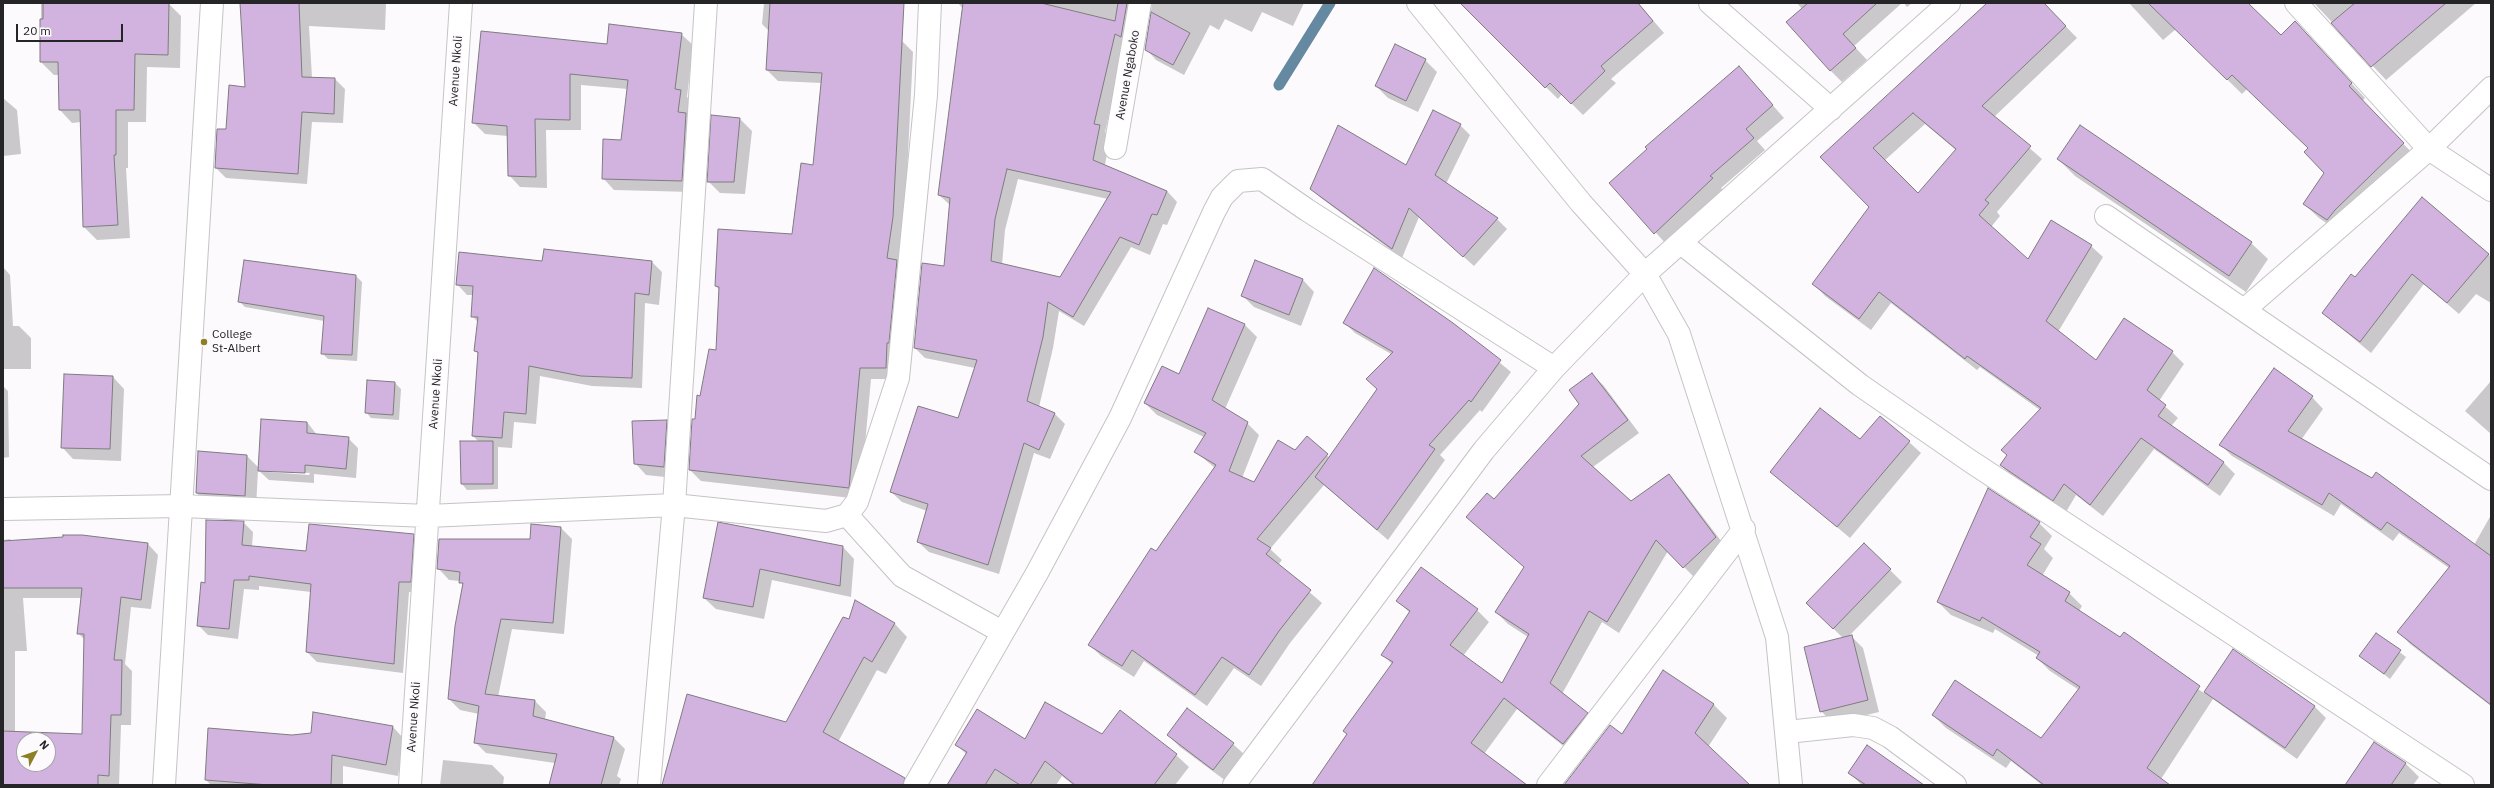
<!DOCTYPE html>
<html>
<head>
<meta charset="utf-8">
<style>
	body { margin:0 }
	#map { position:relative; width:2494px; height:788px; overflow:hidden; background:#fdfafe; font-family:"IBM Plex Sans",sans-serif }
	canvas { display:block }
	.frame { position:absolute; inset:0; border:4px solid #252426; pointer-events:none }
	.north { position:absolute; left:16px; top:732px; width:40px; height:40px; box-sizing:border-box; background:#fdfafe; border:1px solid #a7a4a8; border-radius:50%; rotate:49deg; font-size:11px; font-weight:700; line-height:16px; text-align:center; color:#252426 }
	.north::after { content:''; display:block; margin:auto; width:14px; height:18px; background:#8d7f26; clip-path:polygon(50% 0,100% 100%,50% 72%,0 100%) }
	.scale { position:absolute; left:16px; top:24px; width:107px; height:18px; box-sizing:border-box; border:2px solid #252426; border-top:0; padding-left:5px; font-size:12px; line-height:14px; white-space:nowrap; color:#252426; -webkit-text-stroke:3px #fdfafe; paint-order:stroke }
</style>
</head>
<body>
<div id="map">
<canvas width="2494" height="788"></canvas>
<div class="frame"></div>
<div class="north">N</div>
<div class="scale">20 m</div>
</div>
<script>
const c = document.querySelector('canvas').getContext('2d');
c.lineJoin = 'round';
function fill(path, color) { c.fillStyle = color; c.fill(path, 'evenodd'); }
const shape = rows => new Path2D(rows.map(r => 'M' + r).join(''));
function stroke(path, color, width, dash) { c.strokeStyle = color; c.lineWidth = width; c.lineCap = dash ? 'butt' : 'round'; c.setLineDash(dash || []); c.stroke(path); }
function drawText(font, color, halo, rows, align = 'center') {
  c.font = font + ' "IBM Plex Sans",sans-serif'; c.lineWidth = 3.5; c.setLineDash([]); c.textBaseline = 'middle'; c.strokeStyle = halo; c.fillStyle = color; for (const [text, x, y, turn = 0] of rows) {
    c.save(); c.translate(x, y); c.rotate((+turn || 0) * Math.PI / 180); c.textAlign = isNaN(turn) ? turn : align; if (halo) c.strokeText(text, 0, 0); c.fillText(text, 0, 0); c.restore();
  }
}
const shadow = shape([
	[41,3,168,3,181,16,180,68,147,67,146,122,128,122,128,168,126,168,130,238,97,240,84,227,81,122,72,123,60,110,59,75,54,75,41,62],
	[295,3,386,3,385,30,309,26,312,78,335,79,345,89,343,123,312,122,307,184,226,178,216,168,227,130,246,88],
	[764,3,899,3,902,41,913,52,897,379,871,379,860,499,701,481,690,470,701,397,717,351,720,291,716,286,793,235,814,166,822,83,778,81,767,70,769,31,762,24],
	[958,3,1147,3,1125,43,1105,132,1110,137,1105,165,1167,191,1177,202,1167,225,1163,224,1150,255,1131,247,1084,326,1059,311,1053,348,1039,407,1054,413,1065,424,1050,459,1034,453,999,574,929,552,918,542,927,511,902,502,891,492,959,420,975,368,925,358,915,348,945,268,950,205,939,195,963,9],
	[1018,179,1108,199,1060,278,1002,265,1005,230],
	[1152,3,1304,3,1293,26,1262,12,1252,32,1225,19,1219,30,1210,25,1184,75,1156,60,1146,49],
	[1471,3,1638,3,1664,33,1611,79,1616,83,1583,115,1562,94,1558,99,1466,8],
	[1797,3,1902,3,1854,46,1867,60,1842,82,1831,71,1802,9],
	[1904,3,1912,3,1907,7],
	[1989,3,2043,3,2077,38,1994,117,2042,159,1997,212,2000,216,1991,227,2028,260,2091,246,2103,257,2058,332,2096,361,2172,352,2184,364,2159,401,2178,418,2171,426,2223,462,2235,474,2220,496,2154,449,2103,516,2076,495,2066,512,2013,477,2001,465,2040,410,1980,367,1977,370,1891,303,1871,330,1825,296,1814,284,1871,207,1821,157],
	[1925,124,1957,151,1918,194,1884,161],
	[2129,3,2246,3,2281,37,2295,22,2365,98,2362,101,2417,158,2342,234,2319,218,2304,204,2326,173,2309,149,2247,89,2242,94,2176,29,2163,40],
	[2314,3,2476,3,2386,80],
	[681,34,693,45,687,97,692,102,693,192,614,190,603,178,622,141,628,89,581,85,581,130,546,130,547,188,520,187,509,175,508,136,485,134,473,122,608,45],
	[1425,60,1437,72,1418,112,1388,98,1376,86],
	[1739,67,1784,118,1757,141,1765,150,1721,188,1724,191,1667,245,1611,183],
	[3,98,17,110,21,154,3,156],
	[740,119,752,131,745,194,720,193,708,181],
	[1460,125,1470,135,1446,184,1497,219,1507,229,1474,266,1419,217,1402,258,1321,198,1311,188,1406,167],
	[2058,159,2251,243,2268,259,2246,292,2075,176],
	[2488,254,2491,257,2491,303,2476,294,2459,314,2424,284,2371,353,2323,313,2355,279],
	[1256,261,1303,280,1314,292,1301,326,1254,307,1242,295],
	[543,262,652,262,662,272,659,305,645,303,642,388,592,386,540,376,536,424,514,422,512,448,498,447,498,489,467,490,462,484,479,442,473,436,479,354,475,351,478,322,472,316,473,295,467,295,457,284],
	[3,267,10,275,13,326,19,326,31,338,31,369,3,369],
	[356,276,362,282,357,361,328,359,322,353,324,321,245,307,239,301],
	[1209,309,1245,325,1257,337,1225,409,1247,423,1259,435,1242,478,1255,484,1295,451,1307,438,1330,458,1378,389,1391,354,1355,333,1344,322,1452,323,1511,372,1482,412,1480,410,1440,455,1445,460,1388,540,1324,485,1270,549,1282,560,1278,565,1322,603,1290,643,1261,686,1234,668,1207,706,1144,661,1134,677,1101,656,1090,645,1215,468,1196,452,1204,437,1157,415,1145,403,1180,375],
	[1592,374,1604,386,1639,433,1593,467,1631,502,1668,475,1680,487,1728,550,1696,579,1668,551,1619,633,1602,622,1562,694,1599,725,1576,756,1517,709,1484,754,1525,785,1313,785,1393,665,1383,655,1410,613,1398,601,1422,569,1477,610,1489,622,1463,656,1502,685,1528,637,1508,624,1496,612,1525,568,1467,517,1494,500,1580,404],
	[113,377,124,389,121,461,73,459,62,447],
	[2491,381,2491,434,2465,411],
	[395,383,401,389,399,420,371,418,366,412],
	[3,386,8,391,9,457,3,458],
	[2312,397,2323,409,2301,440,2474,545,2491,515,2491,706,2410,644,2399,632,2449,568,2399,533,2393,541,2341,504,2334,516,2232,456,2221,445],
	[666,421,678,433,675,478,646,475,635,463],
	[307,422,317,435,348,438,358,448,356,478,314,474,314,483,269,480,258,470,256,507,208,505,197,493,247,456,259,468],
	[268,470,310,473,309,475,268,472],
	[1860,441,1909,442,1921,453,1850,538,1771,472],
	[243,522,253,532,252,547,307,552,413,535,423,545,420,592,409,592,403,673,317,662,307,652,311,592,259,586,259,590,244,589,238,639,208,635,198,625,206,584],
	[718,523,843,547,854,559,851,597,772,580,764,619,716,609,704,598],
	[2039,523,2052,536,2044,549,2053,558,2042,576,2069,593,2082,606,2079,611,2204,693,2233,651,2314,706,2326,718,2297,759,2213,699,2161,779,2169,785,2042,785,2011,761,2006,768,1946,728,1933,715,2041,740,2079,690,2050,671,2037,658,2039,656,1995,629,1993,633,1951,615,1938,602],
	[561,528,572,539,564,634,512,629,498,697,535,701,546,712,545,720,614,738,625,749,617,776,621,779,619,785,550,785,555,763,486,753,475,742,479,714,460,710,449,699,464,586,460,581,449,580,438,568,531,540],
	[10,539,12,541,148,544,158,555,151,609,131,607,125,664,132,671,131,725,121,725,119,785,3,785,3,540],
	[23,598,82,598,78,633,85,640,83,735,15,732,15,651,27,651],
	[24,740,48,740,48,764,24,764],
	[1864,544,1902,582,1848,637,1851,636,1863,648,1879,712,1833,723,1821,711,1843,638,1807,603],
	[894,623,907,637,886,674,877,670,838,742,892,772,905,785,663,785,786,723],
	[2377,635,2406,657,2390,679,2361,656],
	[1664,672,1714,705,1727,718,1708,747,1748,785,1575,785,1622,735],
	[1120,712,1176,755,1189,767,1175,785,1073,785,1062,776,1056,785,955,785,966,754,957,745,1102,735],
	[393,727,404,739,398,776,343,766,343,785,211,785,206,780,292,736],
	[1168,735,1233,744,1245,755,1226,781,1180,747],
	[2374,743,2406,764,2419,777,2413,785,2346,785],
	[443,760,492,765,504,777,503,785,440,785],
	[1849,773,1918,785,1862,785]
]);
const stream = shape([
	[1279,85,1330,3]
]);
const building = shape([
	[43,3,169,3,168,55,135,54,134,110,116,110,116,155,114,155,118,225,83,227,80,110,59,110,58,62,40,62,40,19,43,19,43,3],
	[240,3,299,3,302,77,335,78,334,114,302,112,298,174,215,168,217,129,226,129,229,85,245,87,240,3],
	[770,3,904,3,893,217,887,258,897,260,889,343,887,343,886,368,860,368,849,488,689,470,692,419,695,419,697,395,700,396,709,349,716,350,719,287,715,286,718,229,792,234,801,163,813,165,822,73,766,70,770,3],
	[963,3,1041,3,1115,21,1118,3,1127,3,1121,37,1115,34,1094,124,1100,125,1093,160,1167,191,1157,215,1152,214,1139,245,1120,237,1073,317,1048,302,1043,337,1027,401,1055,413,1039,450,1024,443,988,565,917,542,928,504,890,492,918,406,958,418,977,360,914,348,922,263,944,266,950,198,938,195,963,3],
	[1007,169,1111,192,1060,277,991,261,995,219,1007,169],
	[1460,3,1638,3,1653,21,1601,66,1605,71,1571,104,1550,83,1545,88,1460,3],
	[1808,3,1877,3,1843,34,1856,48,1830,71,1786,22,1808,3],
	[1987,3,2044,3,2066,26,1982,106,2031,146,1985,200,1989,203,1979,215,2028,259,2051,220,2092,245,2046,321,2096,360,2124,318,2173,351,2147,390,2166,405,2158,416,2224,462,2208,485,2141,438,2090,505,2064,484,2053,501,2000,465,2007,455,2001,450,2041,408,1967,356,1965,359,1879,292,1859,319,1812,284,1869,207,1820,157,1987,3],
	[1913,113,1956,149,1918,193,1873,148,1913,113],
	[2148,3,2248,3,2281,35,2295,21,2352,83,2349,86,2404,143,2335,210,2327,220,2303,204,2324,173,2304,152,2308,148,2232,75,2227,80,2148,3],
	[2355,3,2446,3,2371,67,2331,23,2355,3],
	[1151,12,1190,33,1173,65,1145,50,1151,12],
	[609,24,682,33,675,89,681,90,678,112,686,113,682,181,602,179,603,139,621,140,628,80,570,74,570,120,535,119,536,177,508,176,507,126,472,123,481,31,607,44,609,24],
	[1395,44,1426,59,1406,101,1375,86,1395,44],
	[1739,66,1773,105,1746,129,1754,138,1710,176,1713,178,1654,234,1609,183,1647,149,1645,147,1739,66],
	[1433,110,1461,124,1435,175,1498,218,1463,257,1409,208,1392,249,1310,189,1338,125,1406,165,1433,110],
	[711,115,740,118,734,182,707,182,711,115],
	[2080,125,2252,242,2229,276,2057,159,2080,125],
	[2422,197,2489,254,2447,303,2412,274,2360,342,2322,313,2351,274,2355,277,2422,197],
	[544,249,652,261,649,295,635,293,632,378,581,376,529,366,526,414,504,412,502,438,472,436,478,352,474,351,478,317,471,317,473,286,456,285,459,252,542,261,544,249],
	[244,260,356,275,352,355,321,354,324,316,238,302,244,260],
	[1255,260,1303,279,1289,315,1241,296,1255,260],
	[1374,268,1453,323,1501,360,1471,402,1469,400,1429,445,1435,449,1377,530,1315,477,1377,389,1366,379,1393,352,1343,323,1374,268],
	[1208,308,1245,324,1212,400,1248,422,1229,471,1254,482,1278,440,1295,450,1307,436,1328,454,1257,539,1271,548,1266,554,1311,590,1279,631,1249,675,1222,657,1195,695,1132,650,1122,666,1088,645,1151,548,1156,551,1216,465,1194,452,1206,433,1144,403,1162,366,1179,374,1208,308],
	[2274,368,2313,396,2288,431,2372,478,2376,472,2491,556,2491,705,2397,632,2450,566,2387,522,2381,530,2329,493,2322,505,2219,445,2274,368],
	[1592,373,1628,420,1581,456,1631,501,1669,474,1716,537,1683,568,1656,540,1607,622,1589,611,1550,683,1588,713,1563,744,1504,698,1471,743,1527,785,1312,785,1347,734,1343,731,1393,662,1381,655,1410,611,1396,601,1421,567,1478,609,1450,645,1502,683,1529,634,1495,612,1524,567,1466,517,1487,493,1494,499,1579,404,1569,390,1592,373],
	[64,374,113,376,110,449,61,448,64,374],
	[367,380,395,382,393,415,365,413,367,380],
	[1820,408,1860,439,1880,416,1910,441,1837,527,1770,472,1820,408],
	[261,419,307,422,307,433,349,437,346,469,305,465,305,473,258,471,261,419],
	[667,420,664,467,634,464,632,421,667,420],
	[460,441,493,441,493,484,461,484,460,441],
	[198,451,247,455,245,496,196,493,198,451],
	[1988,488,2040,522,2030,537,2041,544,2027,565,2070,592,2065,601,2120,637,2124,632,2200,686,2147,768,2170,785,2044,785,1997,749,1993,756,1932,715,1955,680,2041,738,2080,687,2036,658,2040,652,1982,617,1980,621,1937,602,1988,488],
	[206,520,244,521,242,545,306,551,309,524,414,534,411,582,399,582,394,664,306,652,311,584,249,576,249,580,234,580,229,629,197,626,201,582,205,583,206,520],
	[718,522,843,546,840,586,760,569,753,607,703,598,718,522],
	[531,524,561,527,553,623,501,619,485,694,535,700,533,716,614,737,601,785,549,785,557,754,474,743,479,706,448,699,455,626,463,583,459,583,460,572,437,569,439,539,530,539,531,524],
	[63,535,82,535,148,543,141,600,121,597,114,660,122,660,121,715,111,715,109,776,98,775,98,785,3,785,3,731,82,734,84,634,77,634,82,588,3,588,3,541,63,537,63,535],
	[24,740,48,740,48,764,24,764,24,740],
	[1864,543,1891,569,1833,629,1806,603,1864,543],
	[855,600,895,623,872,662,864,657,823,732,905,778,903,785,662,785,687,694,786,722,843,617,849,619,855,600],
	[2376,633,2401,650,2384,674,2359,656,2376,633],
	[1852,635,1868,700,1820,712,1804,647,1852,635],
	[2233,649,2315,706,2285,748,2204,692,2233,649],
	[1663,670,1714,704,1695,733,1750,785,1564,785,1610,725,1622,734,1663,670],
	[1045,702,1102,734,1120,710,1177,754,1154,785,1075,785,1045,761,1030,785,1020,785,995,769,985,785,947,785,967,752,955,745,977,709,1025,739,1045,702],
	[1187,708,1234,743,1213,770,1167,735,1187,708],
	[313,712,393,726,386,765,332,755,331,785,269,785,205,780,208,728,292,735,311,733,313,712],
	[2374,742,2406,763,2391,785,2345,785,2374,742],
	[1867,745,1924,785,1866,785,1848,773,1867,745]
]);
const street = shape([
	[1418,3,1581,203,1645,274,1679,334,1777,637,1791,785],
	[1710,3,1831,109],
	[2296,3,2429,149,2491,190],
	[1115,148,1140,3],
	[2106,216,2491,479],
	[1681,243,1860,385,1970,461,2463,785],
	[2244,310,2429,149,2491,88],
	[3,509,181,506,428,516,674,505,826,521,847,515,857,502,898,378,926,95,930,3],
	[847,515,902,576,1002,632],
	[1787,732,1853,725,1873,728,1890,737,1955,785],
	[164,785,212,3],
	[410,785,461,3],
	[649,785,674,505,706,3],
	[915,785,1037,573,1120,418,1214,212,1222,197,1238,181,1262,179,1307,210,1554,368],
	[1234,785,1484,450,1554,368,1645,274,1949,3],
	[1548,785,1744,529]
]);
const markers = [
	[204,342,4,"#8d7f26"]
];
const streetNames = [
	["Avenue Nkoli",456,71,-86],
	["Avenue Ngaboko",1128,75,-80],
	["Avenue Nkoli",436,394,-86],
	["Avenue Nkoli",414,717,-86]
];
const poiNames = [
	["College",212,335],
	["St-Albert",212,349]
];
fill(shadow, '#0003');
stroke(stream, '#6589a0', 11);
fill(building, '#d2b3e0');
stroke(building, '#7e7c7f', 1);
stroke(street, '#c5c3c6', 24);
stroke(street, '#fff', 22);
for (const [x, y, r, color] of markers) { const dot = new Path2D(); dot.arc(x, y, r, 0, 2 * Math.PI); c.fillStyle = color; c.fill(dot); stroke(dot, '#fdfafe', 1.5); }
drawText('12px', '#252426', '#fdfafe', streetNames);
drawText('12px', '#252426', '#fdfafe', poiNames, 'left');
</script>
</body>
</html>
